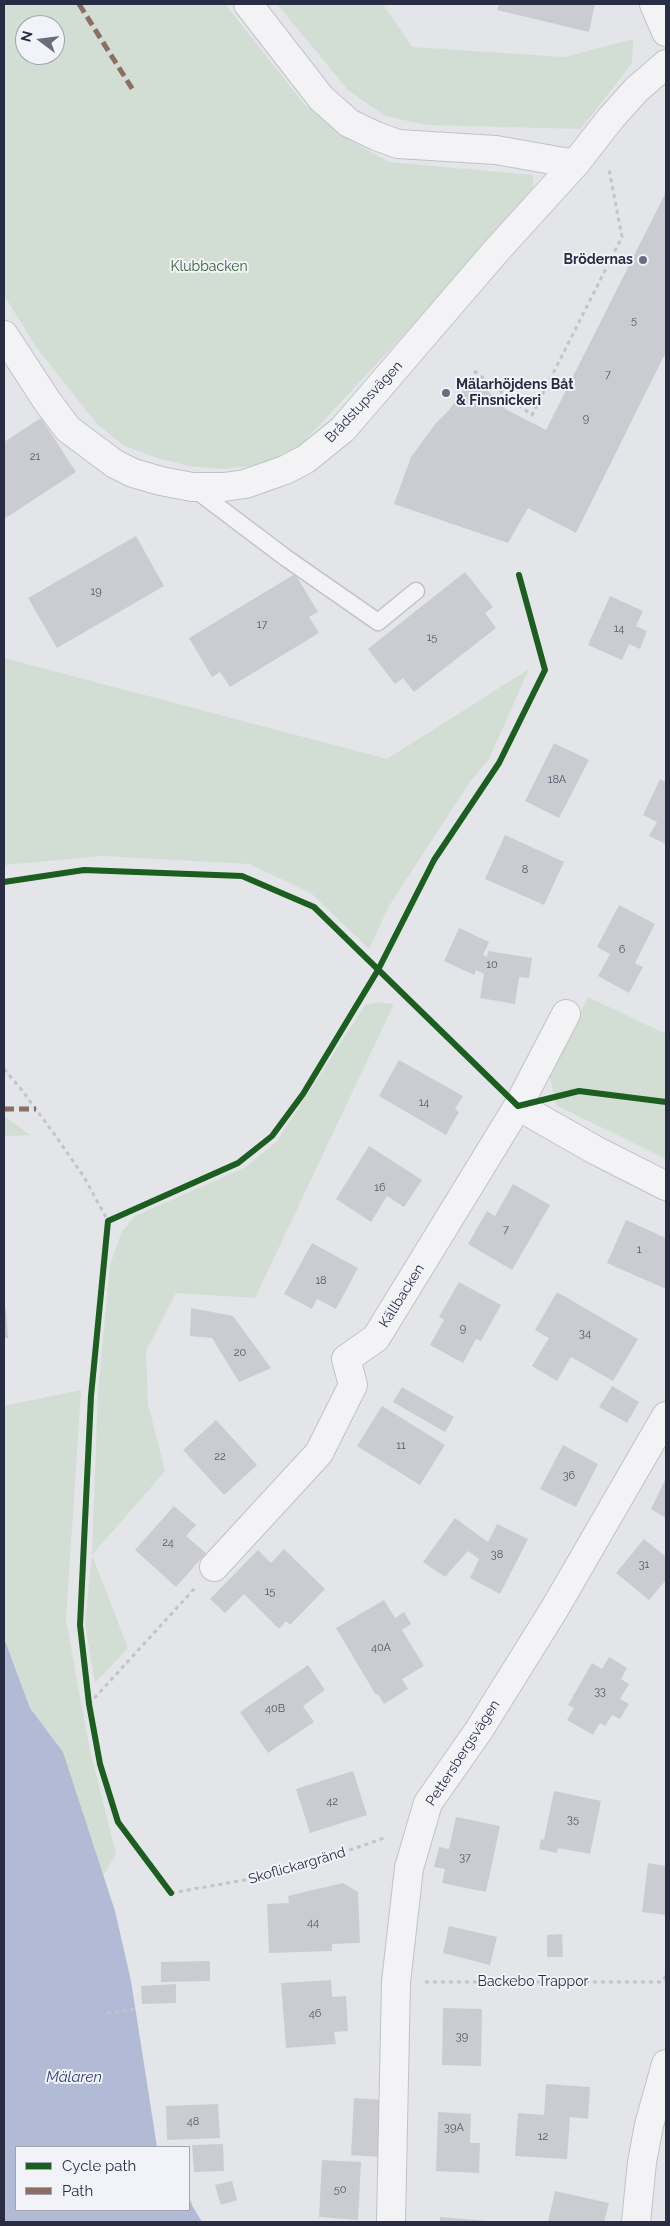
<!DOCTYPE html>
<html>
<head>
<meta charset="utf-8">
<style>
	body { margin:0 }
	#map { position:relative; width:670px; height:2226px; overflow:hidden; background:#e4e5e9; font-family:Raleway,sans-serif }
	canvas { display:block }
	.frame { position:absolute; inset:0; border:5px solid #292d44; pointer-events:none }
	.legend { position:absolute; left:15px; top:2146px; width:175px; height:65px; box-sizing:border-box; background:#f2f3f8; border:1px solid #a2a4b0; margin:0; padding:6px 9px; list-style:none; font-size:15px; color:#292d44 }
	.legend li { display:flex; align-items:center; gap:10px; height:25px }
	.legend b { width:25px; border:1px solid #a2a4b0 }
	.north { position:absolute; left:15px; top:15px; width:50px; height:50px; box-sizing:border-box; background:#f2f3f8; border:1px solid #a2a4b0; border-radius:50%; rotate:285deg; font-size:14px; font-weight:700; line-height:20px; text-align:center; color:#292d44 }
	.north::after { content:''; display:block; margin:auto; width:18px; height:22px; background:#6a6d7e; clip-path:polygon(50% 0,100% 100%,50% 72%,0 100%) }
</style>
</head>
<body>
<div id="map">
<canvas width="670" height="2226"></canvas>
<div class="frame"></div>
<ul class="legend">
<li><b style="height:6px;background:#1b5e20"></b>Cycle path</li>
<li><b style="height:6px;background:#8d6e63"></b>Path</li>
</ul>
<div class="north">N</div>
</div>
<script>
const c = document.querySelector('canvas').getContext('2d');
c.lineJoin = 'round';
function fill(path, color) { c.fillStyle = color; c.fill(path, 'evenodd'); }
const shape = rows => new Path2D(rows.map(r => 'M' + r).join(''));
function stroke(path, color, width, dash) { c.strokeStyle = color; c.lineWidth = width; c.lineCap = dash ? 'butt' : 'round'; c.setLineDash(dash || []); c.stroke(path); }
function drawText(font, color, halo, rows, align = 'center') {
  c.font = font + ' Raleway,sans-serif'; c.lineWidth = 4; c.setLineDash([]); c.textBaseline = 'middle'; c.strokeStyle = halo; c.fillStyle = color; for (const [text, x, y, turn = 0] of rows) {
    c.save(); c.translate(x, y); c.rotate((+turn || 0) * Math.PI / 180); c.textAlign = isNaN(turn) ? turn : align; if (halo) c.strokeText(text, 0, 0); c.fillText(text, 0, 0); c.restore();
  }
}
const green = shape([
	[4,4,225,4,304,104,351,141,389,162,533,175,533,197,294,452,254,466,220,469,189,466,157,458,123,445,97,424,36,347,4,295],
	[25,25,55,25,55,55,25,55],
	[277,4,383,4,412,47,565,57,633,39,632,63,581,129,427,125,385,116,348,90],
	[4,658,387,759,529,669,489,759,469,783,389,906,369,949,311,893,249,864,102,856,4,865],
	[588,997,666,1034,666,1159,556,1105,550,1076],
	[378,1002,394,1004,255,1298,176,1293,146,1351,148,1404,165,1471,92,1555,128,1648,95,1683,85,1624,92,1555,98,1392,110,1265,122,1231,135,1216,246,1167,277,1141,365,1005],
	[4,1116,30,1135,4,1136],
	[81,1390,66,1620,89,1746,116,1854,103,1876,63,1752,30,1708,4,1638,4,1406]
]);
const water = shape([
	[4,1638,30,1708,63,1752,115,1911,131,1981,157,2147,16,2147,16,2210,189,2210,189,2200,202,2222,4,2222]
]);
const building = shape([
	[499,4,595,4,589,32,497,10],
	[666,192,666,352,576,533,528,508,508,543,394,504,411,457,436,423,450,409,473,376,507,410,546,430],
	[41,418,76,472,4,519,4,442],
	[136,536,164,586,57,648,28,598],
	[465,572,493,607,485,613,496,628,414,692,403,678,395,684,368,649],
	[295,574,318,612,309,617,319,633,230,687,220,672,212,677,189,638],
	[610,596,643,611,636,626,647,631,640,649,629,644,622,660,588,645],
	[554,743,589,760,559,818,525,801],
	[660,779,666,782,666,844,649,836,657,822,643,815],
	[505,835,564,862,544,905,485,879],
	[619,905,655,924,635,963,643,967,629,993,598,976,610,954,597,947],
	[459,928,489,942,483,955,487,957,488,951,532,958,529,978,519,977,515,1004,480,998,484,974,476,970,474,975,444,961],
	[399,1060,463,1096,455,1109,459,1112,446,1135,379,1096],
	[369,1146,422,1180,404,1207,387,1196,371,1222,336,1199],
	[513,1184,550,1205,512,1270,468,1244,487,1211,495,1216],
	[626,1220,666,1238,666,1289,607,1263],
	[312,1243,358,1268,336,1309,317,1299,312,1309,284,1294],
	[459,1282,501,1305,481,1341,476,1339,463,1363,430,1345,444,1320,439,1317],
	[557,1292,638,1339,613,1381,571,1357,557,1381,532,1366,549,1338,535,1330],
	[191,1308,233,1316,271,1368,239,1382,212,1338,190,1336],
	[4,1309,6,1309,8,1338,4,1338],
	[612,1386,639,1402,627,1423,599,1407],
	[402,1387,454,1417,445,1432,393,1402],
	[382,1406,445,1445,420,1485,357,1446],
	[216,1420,257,1465,224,1495,183,1450],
	[563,1445,598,1464,576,1507,540,1489],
	[666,1478,666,1518,651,1509],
	[174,1506,196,1525,186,1536,206,1553,176,1587,135,1550],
	[455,1518,488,1542,497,1524,528,1539,500,1594,470,1578,479,1559,468,1551,445,1577,423,1562],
	[644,1539,666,1557,666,1580,649,1600,616,1573],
	[284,1549,325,1589,290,1625,286,1621,279,1629,244,1594,225,1613,210,1599,258,1550,271,1563],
	[384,1600,395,1618,404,1612,411,1624,402,1630,424,1666,402,1679,408,1689,384,1704,378,1694,376,1695,336,1628],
	[609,1657,627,1668,621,1679,629,1684,620,1699,629,1704,620,1719,612,1715,605,1726,600,1723,593,1735,567,1720,574,1708,568,1705,592,1663,602,1669],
	[308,1665,325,1690,303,1706,314,1722,268,1753,240,1712],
	[353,1771,367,1815,310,1833,296,1789],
	[554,1791,601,1801,590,1854,558,1848,557,1853,539,1849,541,1839,544,1840],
	[456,1817,500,1826,486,1892,442,1883,445,1869,434,1867,439,1847,449,1849],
	[648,1863,666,1866,666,1915,642,1912],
	[343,1883,358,1892,360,1943,332,1944,332,1951,269,1953,267,1904,289,1903,288,1896],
	[449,1926,497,1937,490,1965,443,1953],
	[562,1934,563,1957,547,1957,547,1935],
	[210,1961,210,1981,161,1982,161,1962],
	[331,1980,332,1997,346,1996,348,2031,334,2032,336,2044,286,2048,281,1983],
	[176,1984,176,2003,142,2004,141,1986],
	[443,2008,482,2009,481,2066,442,2065],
	[546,2084,590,2087,588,2119,570,2117,567,2159,515,2156,518,2113,544,2115],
	[354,2098,385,2100,381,2157,351,2155],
	[218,2104,220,2138,167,2140,166,2106],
	[438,2112,471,2114,470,2143,480,2143,479,2173,436,2171],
	[223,2144,224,2171,194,2172,192,2145],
	[322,2160,361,2162,358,2220,319,2217],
	[232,2181,237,2200,221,2205,215,2185],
	[555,2191,609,2203,604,2222,548,2222],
	[440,2217,489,2221,489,2222,440,2222]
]);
const path = shape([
	[474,371,532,415,622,237,609,169],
	[4,1069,21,1089,55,1135,84,1177,108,1221],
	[89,1704,195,1588],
	[171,1893,284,1873,387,1837],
	[425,1982,661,1982,666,1976],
	[107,2013,135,2009],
	[189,2201,191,2204]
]);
const lane = shape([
	[192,487,286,558,378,622,416,591]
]);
const street = shape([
	[248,4,321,98,349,123,376,136,398,144,496,150,575,164],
	[654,4,666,32],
	[4,335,47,401,68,429,115,464,133,473,161,481,192,487,224,487,245,484,285,470,306,459,343,429,496,251,575,164,611,118,636,90,666,64],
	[518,1106,595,1150,666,1186],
	[214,1567,319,1453,353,1385,346,1359,376,1338,518,1106,566,1014],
	[391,2222,396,1982,409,1868,428,1803,479,1730,555,1608,666,1416],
	[636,2222,642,2162,649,2125,666,2064]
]);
const quiet = shape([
	[79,4,133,90],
	[4,1109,36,1109]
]);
const cycleway = shape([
	[4,882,84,870,242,876,314,907,518,1106,579,1091,666,1102],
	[171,1893,118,1822,100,1764,89,1704,80,1625,91,1396,108,1221,238,1163,272,1136,303,1094,378,970,434,860,499,763,545,670,519,575]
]);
const markers = [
	[643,260,5,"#6a6d7e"],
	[446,393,5,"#6a6d7e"]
];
const numberNames = [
	["5",634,321],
	["7",608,375],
	["9",586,419],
	["21",35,457],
	["19",96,592],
	["17",262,625],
	["14",619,629],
	["15",432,638],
	["18A",557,780],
	["8",525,870],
	["6",622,950],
	["10",492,965],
	["14",424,1103],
	["16",380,1188],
	["7",506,1230],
	["1",639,1250],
	["18",321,1281],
	["9",463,1329],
	["34",585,1334],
	["20",240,1353],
	["11",401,1446],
	["22",220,1457],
	["36",569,1476],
	["24",168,1543],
	["38",497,1555],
	["31",644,1565],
	["15",270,1592],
	["40A",381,1648],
	["33",600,1692],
	["40B",275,1709],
	["42",332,1802],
	["35",573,1820],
	["37",465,1858],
	["44",313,1923],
	["46",315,2014],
	["39",462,2037],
	["48",193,2122],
	["39A",454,2128],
	["12",543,2137],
	["50",340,2190]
];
const poiNames = [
	["Brödernas",633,260],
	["Mälarhöjdens Båt",456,385,"left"],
	["& Finsnickeri",456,401,"left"]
];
const parkNames = [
	["Klubbacken",209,267]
];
const streetNames = [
	["Brådstupsvägen",364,402,-47],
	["Källbacken",402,1296,-58],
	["Pettersbergsvägen",463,1753,-57],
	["Skoflickargränd",297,1866,-16],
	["Backebo Trappor",533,1982]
];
const waterNames = [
	["Mälaren",74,2077]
];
fill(green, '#d2ddd4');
fill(water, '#b1bbd5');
fill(building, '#cbccd1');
stroke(lane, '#c1c2c7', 19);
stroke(street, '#c1c2c7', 30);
stroke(path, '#c3c3c9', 3, [4, 4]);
stroke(lane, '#f3f3f6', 16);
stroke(street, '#f3f3f6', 28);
stroke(quiet, '#8d6e63', 5, [10, 5]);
stroke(cycleway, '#1b5e20', 6);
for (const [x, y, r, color] of markers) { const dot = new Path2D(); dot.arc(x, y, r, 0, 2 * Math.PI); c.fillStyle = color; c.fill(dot); stroke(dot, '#f2f3f8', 2); }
drawText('11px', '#535669', null, numberNames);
drawText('bold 14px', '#292d44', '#f2f3f8', poiNames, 'right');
drawText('14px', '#356135', '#f2f3f8', parkNames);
drawText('14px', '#292d44', '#f2f3f8', streetNames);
drawText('italic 15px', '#30437b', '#f2f3f8', waterNames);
</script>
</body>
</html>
